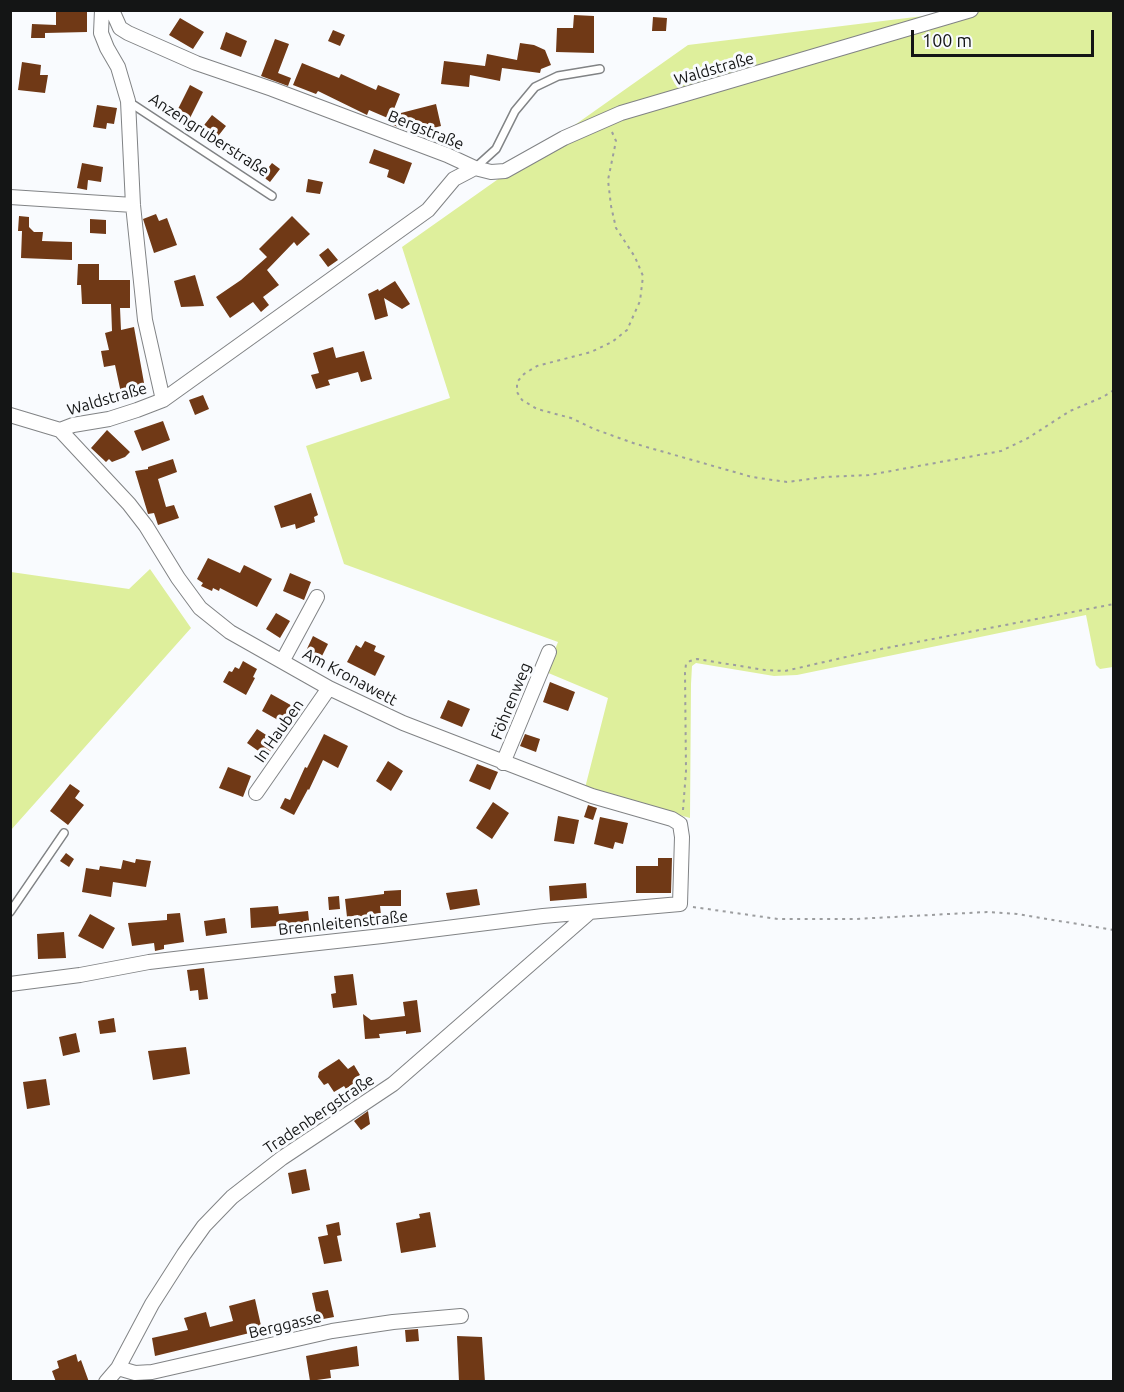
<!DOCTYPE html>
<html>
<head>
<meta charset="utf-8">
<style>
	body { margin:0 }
	#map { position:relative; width:1124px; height:1392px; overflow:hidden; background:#f9fbfe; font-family:Ubuntu,sans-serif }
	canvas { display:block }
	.frame { position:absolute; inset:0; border:12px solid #141515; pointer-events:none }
	.scale { position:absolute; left:911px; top:30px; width:183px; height:27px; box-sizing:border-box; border:3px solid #141515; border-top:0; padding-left:8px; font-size:18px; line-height:21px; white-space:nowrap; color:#141515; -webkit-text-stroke:4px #f9fbfe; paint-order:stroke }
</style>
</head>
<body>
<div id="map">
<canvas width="1124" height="1392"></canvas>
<div class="frame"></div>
<div class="scale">100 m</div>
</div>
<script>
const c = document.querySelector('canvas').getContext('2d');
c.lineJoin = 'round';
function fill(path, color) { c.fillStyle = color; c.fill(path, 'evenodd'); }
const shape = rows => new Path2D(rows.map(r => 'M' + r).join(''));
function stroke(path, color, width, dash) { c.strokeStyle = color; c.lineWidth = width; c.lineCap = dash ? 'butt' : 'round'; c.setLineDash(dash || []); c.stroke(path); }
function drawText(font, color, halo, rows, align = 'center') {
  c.font = font + ' Ubuntu,sans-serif'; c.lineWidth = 6; c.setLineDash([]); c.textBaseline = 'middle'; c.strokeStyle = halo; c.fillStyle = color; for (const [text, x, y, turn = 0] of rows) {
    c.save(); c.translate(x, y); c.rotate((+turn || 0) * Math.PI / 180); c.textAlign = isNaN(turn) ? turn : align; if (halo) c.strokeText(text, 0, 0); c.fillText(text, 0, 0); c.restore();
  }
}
const green = shape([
	[964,11,1113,11,1113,667,1100,669,1096,665,1086,615,797,675,774,676,696,663,692,666,691,684,690,818,585,788,608,698,546,672,558,642,344,564,306,446,450,398,402,247,688,45],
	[150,569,191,628,11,830,11,572,129,589]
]);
const building = shape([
	[87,10,87,32,45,33,45,38,31,38,32,24,56,25,56,11],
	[574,15,594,16,594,53,556,52,557,28,573,28],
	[653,17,667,18,666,31,652,31],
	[180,18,204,32,193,49,169,35],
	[333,30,345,35,340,46,328,41],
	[226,32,247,41,241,57,220,49],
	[275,39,289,44,278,73,291,78,288,86,261,76],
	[520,43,534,45,545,50,551,65,541,69,540,73,502,68,500,81,470,75,469,87,441,84,444,61,485,66,487,54,517,60],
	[22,62,41,65,40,75,48,75,45,93,18,90],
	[302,63,339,78,341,74,376,90,378,85,400,94,390,119,369,110,367,115,318,91,316,94,293,85],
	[190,85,203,92,188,122,175,115],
	[436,104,441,126,413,133,393,125,397,114],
	[97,105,117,108,114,124,107,123,106,129,93,127],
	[212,115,226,126,215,140,201,129],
	[374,149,412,163,404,184,387,177,389,170,369,163],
	[82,163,103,167,101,182,88,180,87,190,77,188],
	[272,163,280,169,270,182,262,176],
	[308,179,323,182,320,194,306,192],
	[156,214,159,221,167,218,177,245,154,253,143,219],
	[19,216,29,217,29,227,34,232,43,232,42,241,72,242,72,260,21,258,22,231,18,231],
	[292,216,310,234,297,246,294,242,267,270,279,285,263,297,269,305,261,312,253,302,230,318,216,297,241,280,267,257,259,249],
	[90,219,106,220,106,234,90,233],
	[328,248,338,260,328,267,319,255],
	[78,264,99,264,99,280,130,280,130,308,120,308,121,330,134,327,146,394,126,398,125,392,121,393,115,365,104,367,101,351,109,350,105,333,112,331,111,304,82,304,81,285,77,285],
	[195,275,204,306,181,307,174,281],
	[395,281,410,304,402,309,384,298,388,316,375,320,368,294,378,289,379,291],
	[333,347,336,358,364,351,372,379,361,382,358,372,328,380,330,385,316,389,311,375,319,373,313,353],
	[203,395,209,409,195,415,189,400],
	[163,421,170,440,142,451,134,431],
	[107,430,130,452,125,457,112,462,109,459,106,462,91,448],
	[173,459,177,472,158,479,166,507,174,505,179,518,158,525,154,513,148,514,135,471,148,469,148,467],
	[311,493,318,515,314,517,315,522,296,529,295,524,281,528,274,506],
	[208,558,240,573,244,565,272,579,257,607,220,588,219,591,213,588,212,591,201,586,203,583,197,579],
	[290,573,311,582,304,600,283,591],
	[276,613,290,621,280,638,266,629],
	[313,636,328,644,320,660,305,653],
	[365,641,376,646,374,651,385,656,375,676,347,662,356,645,361,648],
	[243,661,257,669,253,677,255,678,246,695,223,682,229,671,232,672,235,667,239,669],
	[550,682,575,692,568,711,543,702],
	[271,694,296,708,287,725,262,711],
	[448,700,470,709,462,727,440,718],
	[257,729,277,742,267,757,247,743],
	[324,734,348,746,338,768,323,760,309,790,308,789,294,815,280,808,285,798,290,800,305,767,307,768],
	[525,734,540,739,536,752,520,746],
	[388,761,403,771,391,791,376,781],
	[477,764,498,772,490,790,469,781],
	[228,767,251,776,243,797,219,788],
	[70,784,80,791,75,798,84,805,68,825,50,811],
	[493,802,509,813,492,839,476,828],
	[588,805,597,808,593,820,584,817],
	[558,816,579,820,574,844,554,841],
	[600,817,628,823,623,844,615,842,613,849,594,844],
	[66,853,74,859,69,867,60,861],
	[658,858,672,858,671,893,636,893,636,866,658,866],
	[136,859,151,861,146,887,113,882,111,897,82,892,86,868,99,870,100,866,121,869,123,860,135,863],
	[586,883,587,898,550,901,549,886],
	[477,889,480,905,450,910,446,893],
	[401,890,401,906,380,906,381,915,358,918,358,915,347,917,345,899,384,894,384,891],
	[339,896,340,909,329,910,328,897],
	[278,906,279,914,308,911,310,930,290,932,289,925,251,928,250,908],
	[180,913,184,942,164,945,164,949,155,951,154,943,132,946,128,923,167,920,167,914],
	[90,914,115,928,103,949,78,936],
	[225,918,227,933,206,936,204,921],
	[64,932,66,958,38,959,37,934],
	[204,968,208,999,199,1000,198,990,190,991,187,970],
	[353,974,357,1005,333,1008,331,994,336,993,334,976],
	[417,1000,421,1032,406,1034,406,1031,379,1034,380,1038,365,1039,363,1014,371,1020,405,1016,403,1002],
	[114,1018,116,1032,100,1034,98,1021],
	[76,1033,80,1052,63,1056,59,1037],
	[186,1047,190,1074,153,1080,148,1051],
	[339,1059,348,1069,354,1065,360,1075,355,1078,357,1081,346,1089,344,1086,334,1092,328,1083,324,1085,318,1077,319,1072],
	[46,1079,50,1105,27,1109,23,1082],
	[368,1111,370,1124,361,1130,354,1121],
	[306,1169,310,1190,292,1194,288,1173],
	[430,1212,436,1247,401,1253,396,1223,420,1218,419,1214],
	[339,1222,341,1235,337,1236,342,1261,324,1264,318,1237,328,1235,326,1225],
	[328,1290,334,1317,318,1320,312,1293],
	[255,1299,262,1330,155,1356,152,1338,188,1330,184,1318,206,1312,210,1327,233,1321,229,1306],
	[418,1329,419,1341,406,1342,405,1330],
	[457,1336,482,1337,485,1382,459,1382],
	[357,1346,359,1366,330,1370,331,1378,310,1381,306,1356],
	[76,1354,78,1362,81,1360,89,1382,56,1382,52,1371,59,1368,57,1361]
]);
const path = shape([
	[612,132,616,141,608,180,611,206,616,228,635,257,643,276,640,301,627,330,612,342,591,352,537,366,524,374,517,382,517,392,522,400,537,409,571,418,594,429,636,444,752,477,787,482,825,477,869,475,1001,451,1028,438,1070,411,1103,397,1114,390],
	[683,810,686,771,685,673,686,664,690,661,697,659,765,670,785,671,881,649,1114,604],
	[693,907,778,919,855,919,987,912,1017,914,1114,930]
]);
const lane = shape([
	[129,102,272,196],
	[475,168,496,149,515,111,535,87,558,76,600,69],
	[10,912,64,833]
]);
const street = shape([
	[102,10,101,33,107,48,118,67,128,101,133,205,145,320,163,400],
	[112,10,120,28,128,33,196,63,272,89,447,155,475,168,491,172,505,171,564,138,621,113,971,10],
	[10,197,133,205],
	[10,415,60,430,129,504,146,526,178,578,200,608,230,632,329,688,403,723,592,796,672,819,680,824,682,837,680,904,543,916,382,936,200,956,149,962,80,975,10,984],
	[60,430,73,425,109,419,137,410,163,400,428,210,454,179,475,168],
	[283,660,317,597],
	[503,763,549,652],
	[256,793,329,688],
	[118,1368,135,1373,152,1372,332,1331,393,1322,461,1316],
	[106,1382,118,1368,152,1304,184,1254,204,1226,232,1197,282,1158,393,1084,590,912]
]);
const streetNames = [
	["Waldstraße",714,69,-16],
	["Bergstraße",426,130,22],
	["Anzengruberstraße",209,135,33],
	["Waldstraße",107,399,-16],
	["Am Kronawett",350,677,28],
	["Föhrenweg",511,701,-68],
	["In Hauben",279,731,-55],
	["Brennleitenstraße",343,923,-6],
	["Tradenbergstraße",319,1114,-34],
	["Berggasse",285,1325,-13]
];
fill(green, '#deef9c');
fill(building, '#703916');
stroke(lane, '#818385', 10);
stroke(street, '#818385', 16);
stroke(path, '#9c9d9f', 2, [3, 4.5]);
stroke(lane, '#fff', 7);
stroke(street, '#fff', 14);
drawText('16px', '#141515', '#f9fbfe', streetNames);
</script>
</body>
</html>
